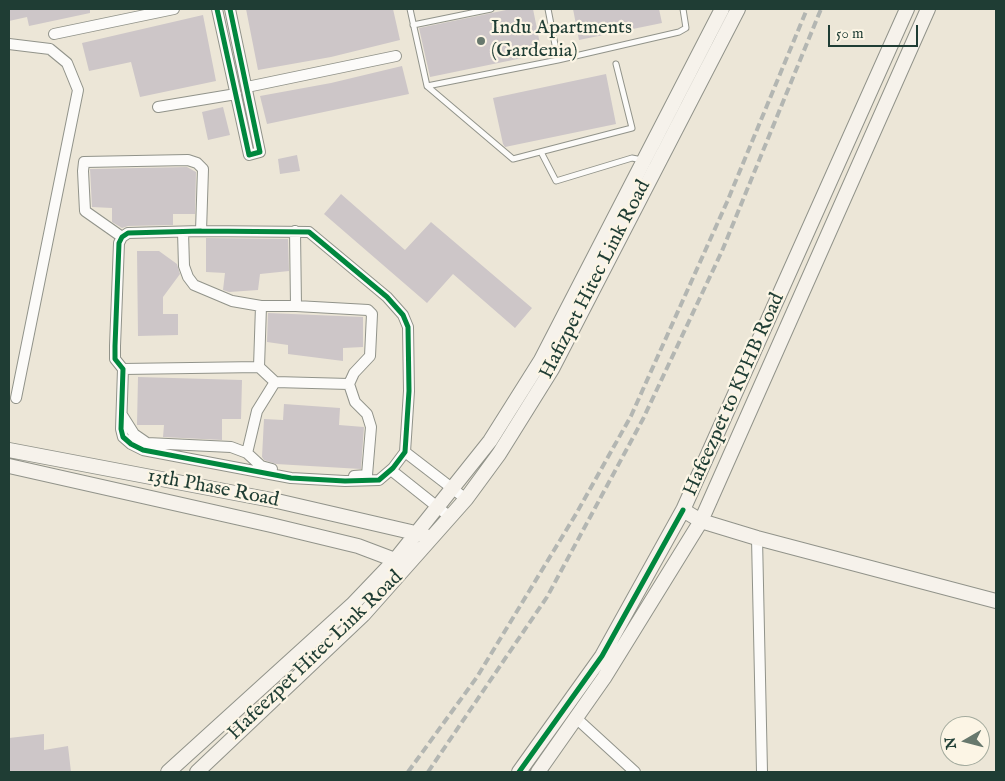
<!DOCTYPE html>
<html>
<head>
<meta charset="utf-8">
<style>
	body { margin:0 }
	#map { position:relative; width:1005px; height:781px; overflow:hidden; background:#ece6d7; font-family:"IM FELL English",serif }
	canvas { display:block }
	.frame { position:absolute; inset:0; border:10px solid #1f3d34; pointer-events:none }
	.north { position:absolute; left:940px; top:716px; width:50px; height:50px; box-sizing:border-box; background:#fcf5e5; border:1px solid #a4ab9e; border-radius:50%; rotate:262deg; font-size:14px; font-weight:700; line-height:20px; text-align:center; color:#1f3d34 }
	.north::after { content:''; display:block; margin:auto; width:18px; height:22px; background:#67786d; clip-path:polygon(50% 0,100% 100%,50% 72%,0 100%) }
	.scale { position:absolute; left:828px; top:25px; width:90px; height:22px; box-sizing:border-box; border:2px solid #1f3d34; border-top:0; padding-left:6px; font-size:15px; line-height:18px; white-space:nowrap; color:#1f3d34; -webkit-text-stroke:4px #fcf5e5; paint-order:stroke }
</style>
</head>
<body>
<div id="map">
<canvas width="1005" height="781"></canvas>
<div class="frame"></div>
<div class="north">N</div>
<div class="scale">50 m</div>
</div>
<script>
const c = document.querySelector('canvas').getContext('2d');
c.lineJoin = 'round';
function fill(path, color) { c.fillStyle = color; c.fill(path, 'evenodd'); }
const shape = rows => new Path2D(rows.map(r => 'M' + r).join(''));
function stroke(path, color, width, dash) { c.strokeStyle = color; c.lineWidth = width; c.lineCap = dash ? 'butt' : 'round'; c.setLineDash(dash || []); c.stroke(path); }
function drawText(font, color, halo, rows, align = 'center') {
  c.font = font + ' "IM FELL English",serif'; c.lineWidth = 4.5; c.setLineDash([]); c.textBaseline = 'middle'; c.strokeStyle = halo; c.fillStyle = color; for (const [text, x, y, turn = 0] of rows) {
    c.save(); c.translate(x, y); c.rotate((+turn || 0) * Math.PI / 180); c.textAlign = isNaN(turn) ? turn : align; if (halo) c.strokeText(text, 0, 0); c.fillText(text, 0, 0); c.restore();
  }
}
const building = shape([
	[9,9,90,9,90,13,29,26,27,17,9,21],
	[246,9,393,9,400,40,331,57,258,70],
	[511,9,533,9,542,54,430,77,419,28],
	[573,9,659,9,662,23,579,40],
	[203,15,216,81,140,97,131,62,89,71,82,43],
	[402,66,409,94,267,124,260,96,331,83],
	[606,74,616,124,505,147,503,144,493,98],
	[223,107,230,135,208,140,202,112],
	[297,155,300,171,280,174,278,159],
	[187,167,196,172,195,214,173,214,173,225,128,226,122,228,112,222,112,208,92,207,90,169],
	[341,194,405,250,431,222,532,308,515,328,453,274,427,303,324,214],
	[206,238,288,239,289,271,260,274,258,290,229,292,223,290,225,273,206,272],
	[137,251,159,251,177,264,180,274,163,297,163,314,178,314,178,335,138,336],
	[268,313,363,317,363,347,343,348,343,361,288,354,288,345,267,342],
	[138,377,242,380,241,419,222,419,222,440,163,437,164,425,137,425],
	[284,404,340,408,339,425,364,427,361,469,276,464,264,460,262,457,264,419,283,420],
	[44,734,44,750,68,746,71,772,9,772,9,738]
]);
const lane = shape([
	[410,9,427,86,513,159,632,128,616,64],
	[548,9,558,60],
	[413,25,491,9],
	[427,86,558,60,679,32,686,28,683,9],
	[541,152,556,181,632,158,642,160]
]);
const street = shape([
	[217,9,249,155,260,152,230,9],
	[54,34,174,9],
	[9,44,50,49,67,63,78,90,16,398],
	[247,87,396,56],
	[158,107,236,94],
	[201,231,309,232,387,297,403,315,408,327,409,391,405,452,393,468,379,480,345,481,291,478,143,450,131,444,123,437,121,429,123,369,115,359,115,346,119,243,122,237,128,233,201,231],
	[183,232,184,266,188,277,194,285,232,301,261,306],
	[122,237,85,211,83,171,84,162,188,160,197,163,203,169,201,231],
	[296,306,368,310,372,314,370,356,354,373,349,384,355,402,367,414,371,427,367,475,354,476],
	[259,367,261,306,296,306,295,231],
	[123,369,259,367,275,382,349,384],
	[122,415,134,434,147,443,231,447,247,453,261,466,272,469],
	[405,452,466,499],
	[247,453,257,411,275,382],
	[391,470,450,517],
	[757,538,762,772],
	[576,718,635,772]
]);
const secondary = shape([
	[9,450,277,501,424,535],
	[9,466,271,525,358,546,403,563],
	[683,510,701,521,757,538,996,601],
	[168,772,352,605,395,560,490,441,541,360,722,9],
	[197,772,363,615,466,499,499,454,552,369,738,9],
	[519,772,602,656,683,510,907,9],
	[538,772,604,678,701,521,928,9]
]);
const rail = shape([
	[408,772,477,677,576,514,631,416,727,202,807,9],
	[428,772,547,597,643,419,722,251,821,9]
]);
const cycleway = shape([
	[217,9,249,155,260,152,230,9],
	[201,231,309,232,387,297,403,315,408,327,409,391,405,452,393,468,379,480,345,481,291,478,143,450,131,444,123,437,121,429,123,369,115,359,115,346,119,243,122,237,128,233,201,231],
	[519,772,602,656,683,510]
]);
const markers = [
	[481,41,5,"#67786d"]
];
const poiNames = [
	["Indu Apartments",491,29],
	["(Gardenia)",491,52]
];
const streetNames = [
	["Hafizpet Hitec Link Road",596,280,-63],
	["Hafeezpet to KPHB Road",735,395,-66],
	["13th Phase Road",213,489,11],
	["Hafeezpet Hitec Link Road",316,656,-44]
];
fill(building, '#cdc6c8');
stroke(lane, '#91938a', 7);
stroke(street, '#91938a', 12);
stroke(secondary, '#91938a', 16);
stroke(lane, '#fcfbf9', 5);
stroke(street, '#fcfbf9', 10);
stroke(secondary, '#f6f2eb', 14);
stroke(rail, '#b3b6b2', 4, [8, 4]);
stroke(cycleway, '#00873e', 5);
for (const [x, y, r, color] of markers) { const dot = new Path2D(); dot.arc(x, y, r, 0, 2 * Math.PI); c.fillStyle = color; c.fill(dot); stroke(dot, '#fcf5e5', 2); }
drawText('20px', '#1f3d34', '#fcf5e5', poiNames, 'left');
drawText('20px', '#1f3d34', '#fcf5e5', streetNames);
</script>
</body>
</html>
